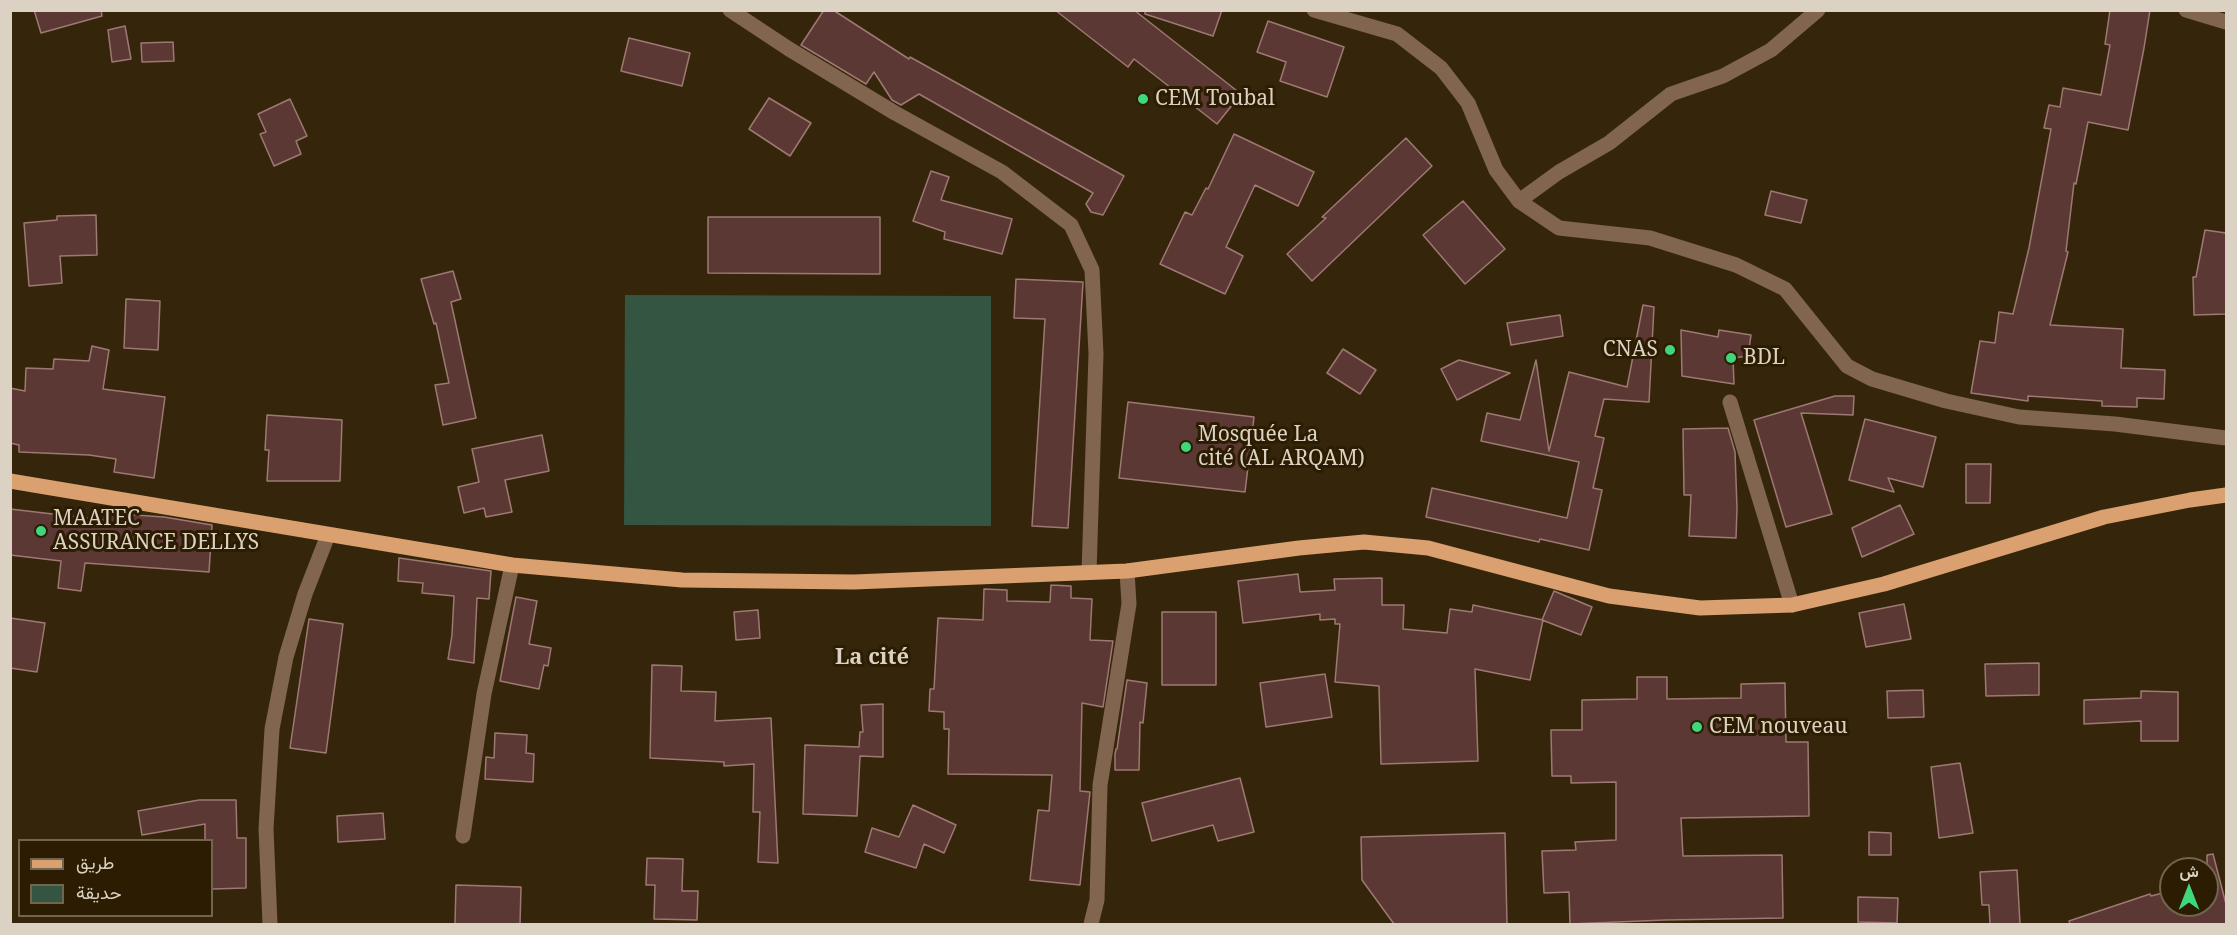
<!DOCTYPE html>
<html>
<head>
<meta charset="utf-8">
<style>
	body { margin:0 }
	#map { position:relative; width:2237px; height:935px; overflow:hidden; background:#35260b; font-family:"Noto Serif",Vazirmatn,serif }
	canvas { display:block }
	.frame { position:absolute; inset:0; border:12px solid #dbd2c3; pointer-events:none }
	.legend { position:absolute; left:18px; top:839px; width:195px; height:78px; box-sizing:border-box; background:#2b1c02; border:2px solid #71654f; margin:0; padding:8px 10px; list-style:none; font-size:18px; color:#dbd2c3 }
	.legend li { display:flex; align-items:center; gap:12px; height:30px }
	.legend b { width:30px; border:2px solid #71654f }
	.north { position:absolute; left:2159px; top:857px; width:60px; height:60px; box-sizing:border-box; background:#2b1c02; border:2px solid #71654f; border-radius:50%; rotate:0deg; font-size:16px; font-weight:700; line-height:24px; text-align:center; color:#dbd2c3 }
	.north::after { content:''; display:block; margin:auto; width:21px; height:27px; background:#40d77c; clip-path:polygon(50% 0,100% 100%,50% 72%,0 100%) }
</style>
</head>
<body>
<div id="map">
<canvas width="2237" height="935"></canvas>
<div class="frame"></div>
<ul class="legend">
<li><b style="height:8px;background:#daa070"></b>طريق</li>
<li><b style="height:16px;background:#335542"></b>حديقة</li>
</ul>
<div class="north">ش</div>
</div>
<script>
const c = document.querySelector('canvas').getContext('2d');
c.lineJoin = 'round';
function fill(path, color) { c.fillStyle = color; c.fill(path, 'evenodd'); }
const shape = rows => new Path2D(rows.map(r => 'M' + r).join(''));
function stroke(path, color, width, dash) { c.strokeStyle = color; c.lineWidth = width; c.lineCap = dash ? 'butt' : 'round'; c.setLineDash(dash || []); c.stroke(path); }
function drawText(font, color, halo, rows, align = 'center') {
  c.font = font + ' "Noto Serif",serif'; c.lineWidth = 6; c.setLineDash([]); c.textBaseline = 'middle'; c.strokeStyle = halo; c.fillStyle = color; for (const [text, x, y, turn = 0] of rows) {
    c.save(); c.translate(x, y); c.rotate((+turn || 0) * Math.PI / 180); c.textAlign = isNaN(turn) ? turn : align; if (halo) c.strokeText(text, 0, 0); c.fillText(text, 0, 0); c.restore();
  }
}
const green = shape([
	[625,295,991,296,991,526,624,525]
]);
const building = shape([
	[34,10,101,10,102,16,41,33,34,10],
	[824,10,833,10,909,59,910,57,1124,176,1103,215,1091,212,1086,204,1093,193,919,94,901,105,892,100,874,72,866,84,801,45,824,10],
	[1055,10,1134,10,1241,94,1217,124,1134,59,1128,67,1055,10],
	[1145,10,1222,10,1213,36,1145,14,1145,10],
	[2110,10,2150,10,2144,48,2128,130,2088,122,2076,184,2074,183,2066,251,2068,252,2050,325,2123,329,2121,368,2165,370,2164,399,2137,398,2137,407,2102,406,2102,401,2028,396,2028,401,1971,393,1980,341,1995,343,1999,312,2013,314,2029,248,2051,129,2044,128,2049,105,2060,107,2063,88,2101,95,2110,45,2105,44,2110,10],
	[1268,21,1344,47,1327,97,1280,81,1286,62,1257,52,1268,21],
	[125,26,131,59,112,62,108,30,125,26],
	[629,38,690,53,682,86,621,71,629,38],
	[173,42,174,61,142,62,141,43,173,42],
	[769,98,811,123,790,156,749,129,769,98],
	[290,99,307,136,296,141,301,154,274,166,260,134,266,132,258,114,290,99],
	[1234,134,1314,172,1298,206,1255,185,1226,247,1243,256,1225,294,1160,264,1185,212,1192,215,1206,188,1208,189,1234,134],
	[1406,138,1432,166,1312,281,1287,254,1326,218,1322,217,1406,138],
	[931,171,949,177,941,200,1012,219,1002,254,944,239,945,232,913,221,931,171],
	[1771,191,1807,200,1801,223,1765,215,1771,191],
	[1463,201,1505,249,1465,284,1423,235,1463,201],
	[96,215,97,255,60,256,62,283,29,286,24,223,57,220,57,216,96,215],
	[708,217,880,217,880,274,708,273,708,217],
	[2205,230,2226,233,2226,314,2194,315,2193,277,2196,277,2205,230],
	[453,271,461,299,451,302,476,418,443,425,435,385,449,383,436,323,434,324,421,279,453,271],
	[1016,279,1083,282,1068,528,1032,526,1045,319,1014,318,1016,279],
	[126,299,160,301,158,350,124,348,126,299],
	[1643,305,1654,307,1649,402,1604,399,1595,436,1604,438,1593,488,1602,490,1589,550,1540,539,1539,542,1426,517,1432,488,1567,518,1579,462,1481,441,1487,413,1520,420,1536,360,1549,451,1569,372,1627,387,1643,305],
	[1560,315,1563,336,1511,345,1507,323,1560,315],
	[1681,330,1718,337,1719,330,1751,335,1748,356,1733,358,1734,384,1682,376,1681,330],
	[92,346,109,350,103,389,165,397,154,478,114,472,116,459,89,455,19,452,19,445,10,443,10,388,25,391,26,368,53,369,54,359,89,361,92,346],
	[1343,349,1376,370,1360,394,1327,373,1343,349],
	[1459,360,1510,373,1457,400,1441,369,1459,360],
	[1835,396,1854,396,1853,415,1801,413,1832,514,1786,527,1754,420,1835,396],
	[1128,402,1254,417,1245,492,1119,478,1128,402],
	[267,415,342,420,340,481,267,481,269,450,265,450,267,415],
	[1865,419,1936,437,1923,487,1888,478,1894,492,1849,480,1865,419],
	[1728,428,1735,452,1737,508,1736,538,1689,536,1691,495,1684,495,1683,429,1728,428],
	[542,435,549,471,505,480,512,512,486,517,484,508,464,513,458,487,479,482,472,449,542,435],
	[1966,464,1991,464,1990,503,1966,503,1966,464],
	[1900,505,1914,534,1862,557,1852,528,1900,505],
	[10,509,104,520,105,513,164,517,212,525,209,572,85,563,81,591,58,588,61,561,10,555,10,509],
	[399,558,491,571,489,599,477,598,474,663,448,659,452,635,454,596,422,593,423,583,398,581,399,558],
	[1298,574,1300,592,1335,590,1334,579,1382,578,1382,605,1404,605,1403,629,1447,633,1450,609,1472,612,1473,605,1543,620,1530,680,1475,669,1478,761,1381,764,1379,686,1335,682,1340,624,1335,624,1335,619,1320,620,1320,614,1243,623,1238,581,1298,574],
	[1051,585,1071,586,1071,598,1092,599,1090,640,1113,641,1103,707,1082,703,1080,791,1090,792,1080,885,1030,880,1038,810,1049,811,1052,775,948,774,949,729,944,729,944,712,929,711,930,689,934,689,938,618,983,620,984,589,1007,590,1007,601,1050,602,1051,585],
	[1554,591,1592,607,1581,635,1542,620,1554,591],
	[516,597,537,601,529,644,551,648,548,666,544,665,539,689,500,681,516,597],
	[1904,604,1911,639,1866,647,1859,613,1904,604],
	[758,610,760,638,736,640,734,612,758,610],
	[1162,612,1216,612,1216,685,1162,685,1162,612],
	[10,618,45,623,37,672,10,668,10,618],
	[309,619,343,624,326,753,290,748,309,619],
	[2039,663,2039,695,1986,696,1985,664,2039,663],
	[652,665,682,666,681,691,716,692,715,721,771,718,778,863,758,862,760,812,753,812,754,764,724,766,724,762,650,758,652,665],
	[1325,674,1332,717,1266,727,1260,683,1325,674],
	[1637,677,1667,677,1667,699,1741,698,1741,684,1785,683,1786,742,1808,742,1809,816,1681,818,1683,856,1782,855,1783,918,1665,920,1570,924,1569,892,1544,893,1542,851,1576,850,1575,842,1616,840,1616,782,1571,783,1571,776,1552,776,1551,730,1582,730,1582,700,1637,699,1637,677],
	[1127,680,1147,683,1143,723,1140,722,1139,770,1115,770,1115,754,1116,749,1117,749,1127,680],
	[1923,690,1924,717,1888,718,1887,691,1923,690],
	[2141,691,2178,692,2178,741,2141,741,2141,721,2084,724,2084,700,2141,698,2141,691],
	[883,704,883,757,860,756,857,816,803,814,805,745,859,747,860,732,863,732,861,705,883,704],
	[495,733,527,735,526,753,534,754,533,782,485,779,486,757,494,758,495,733],
	[1960,763,1973,833,1939,838,1931,767,1960,763],
	[1240,778,1254,832,1218,841,1213,825,1152,841,1142,803,1240,778],
	[199,800,236,800,237,838,246,838,246,888,212,889,212,840,205,840,205,824,142,835,138,811,199,800],
	[913,805,956,825,944,853,924,844,916,868,865,852,872,828,899,837,913,805],
	[383,813,385,839,338,842,337,816,383,813],
	[1869,832,1891,833,1891,855,1869,855,1869,832],
	[1505,833,1507,924,1394,924,1362,880,1361,837,1505,833],
	[2213,854,2226,904,2226,924,2070,924,2069,921,2150,894,2151,896,2171,891,2171,905,2207,905,2207,855,2213,854],
	[647,858,683,859,682,891,698,891,697,920,654,919,655,885,646,885,647,858],
	[2017,870,2020,924,1990,924,1989,905,1982,905,1980,872,2017,870],
	[456,885,521,887,520,924,455,924,456,885],
	[1858,897,1898,898,1897,923,1858,922,1858,897]
]);
const minor = shape([
	[730,10,789,49,895,113,1002,172,1071,225,1092,270,1096,354,1089,572],
	[1314,10,1397,34,1441,68,1468,103,1496,170,1519,201,1559,228,1650,238,1736,265,1785,289,1847,366,1872,379,1946,401,2019,417,2115,424,2226,438],
	[2186,10,2226,22],
	[1519,201,1559,172,1609,143,1671,94,1723,76,1771,50,1818,10],
	[1730,402,1792,605],
	[463,836,484,694,512,565],
	[270,924,266,829,272,729,286,657,305,594,328,535],
	[1091,924,1097,900,1100,785,1129,604,1127,571]
]);
const major = shape([
	[10,481,512,565,682,580,854,582,1127,571,1299,548,1364,542,1428,548,1609,596,1700,608,1792,605,1884,584,2104,517,2190,500,2226,495]
]);
const markers = [
	[1143,99,6,"#40d77c"],
	[1670,350,6,"#40d77c"],
	[1731,358,6,"#40d77c"],
	[1186,447,6,"#40d77c"],
	[41,531,6,"#40d77c"],
	[1697,727,6,"#40d77c"]
];
const poiNames = [
	["CEM Toubal",1155,99],
	["CNAS",1658,350,"right"],
	["BDL",1743,358],
	["Mosquée La",1198,435],
	["cité (AL ARQAM)",1198,459],
	["MAATEC",53,519],
	["ASSURANCE DELLYS",53,543],
	["CEM nouveau",1709,727]
];
const neighbourhoodNames = [
	["La cité",872,658]
];
fill(green, '#335542');
fill(building, '#5b3833');
stroke(building, '#9e7974', 1.5);
stroke(minor, '#81654e', 15);
stroke(major, '#daa070', 15);
for (const [x, y, r, color] of markers) { const dot = new Path2D(); dot.arc(x, y, r, 0, 2 * Math.PI); c.fillStyle = color; c.fill(dot); stroke(dot, '#2b1c02', 2); }
drawText('21px', '#dbd2c3', '#2b1c02', poiNames, 'left');
drawText('bold 22px', '#dbd2c3', '#2b1c02', neighbourhoodNames);
</script>
</body>
</html>
